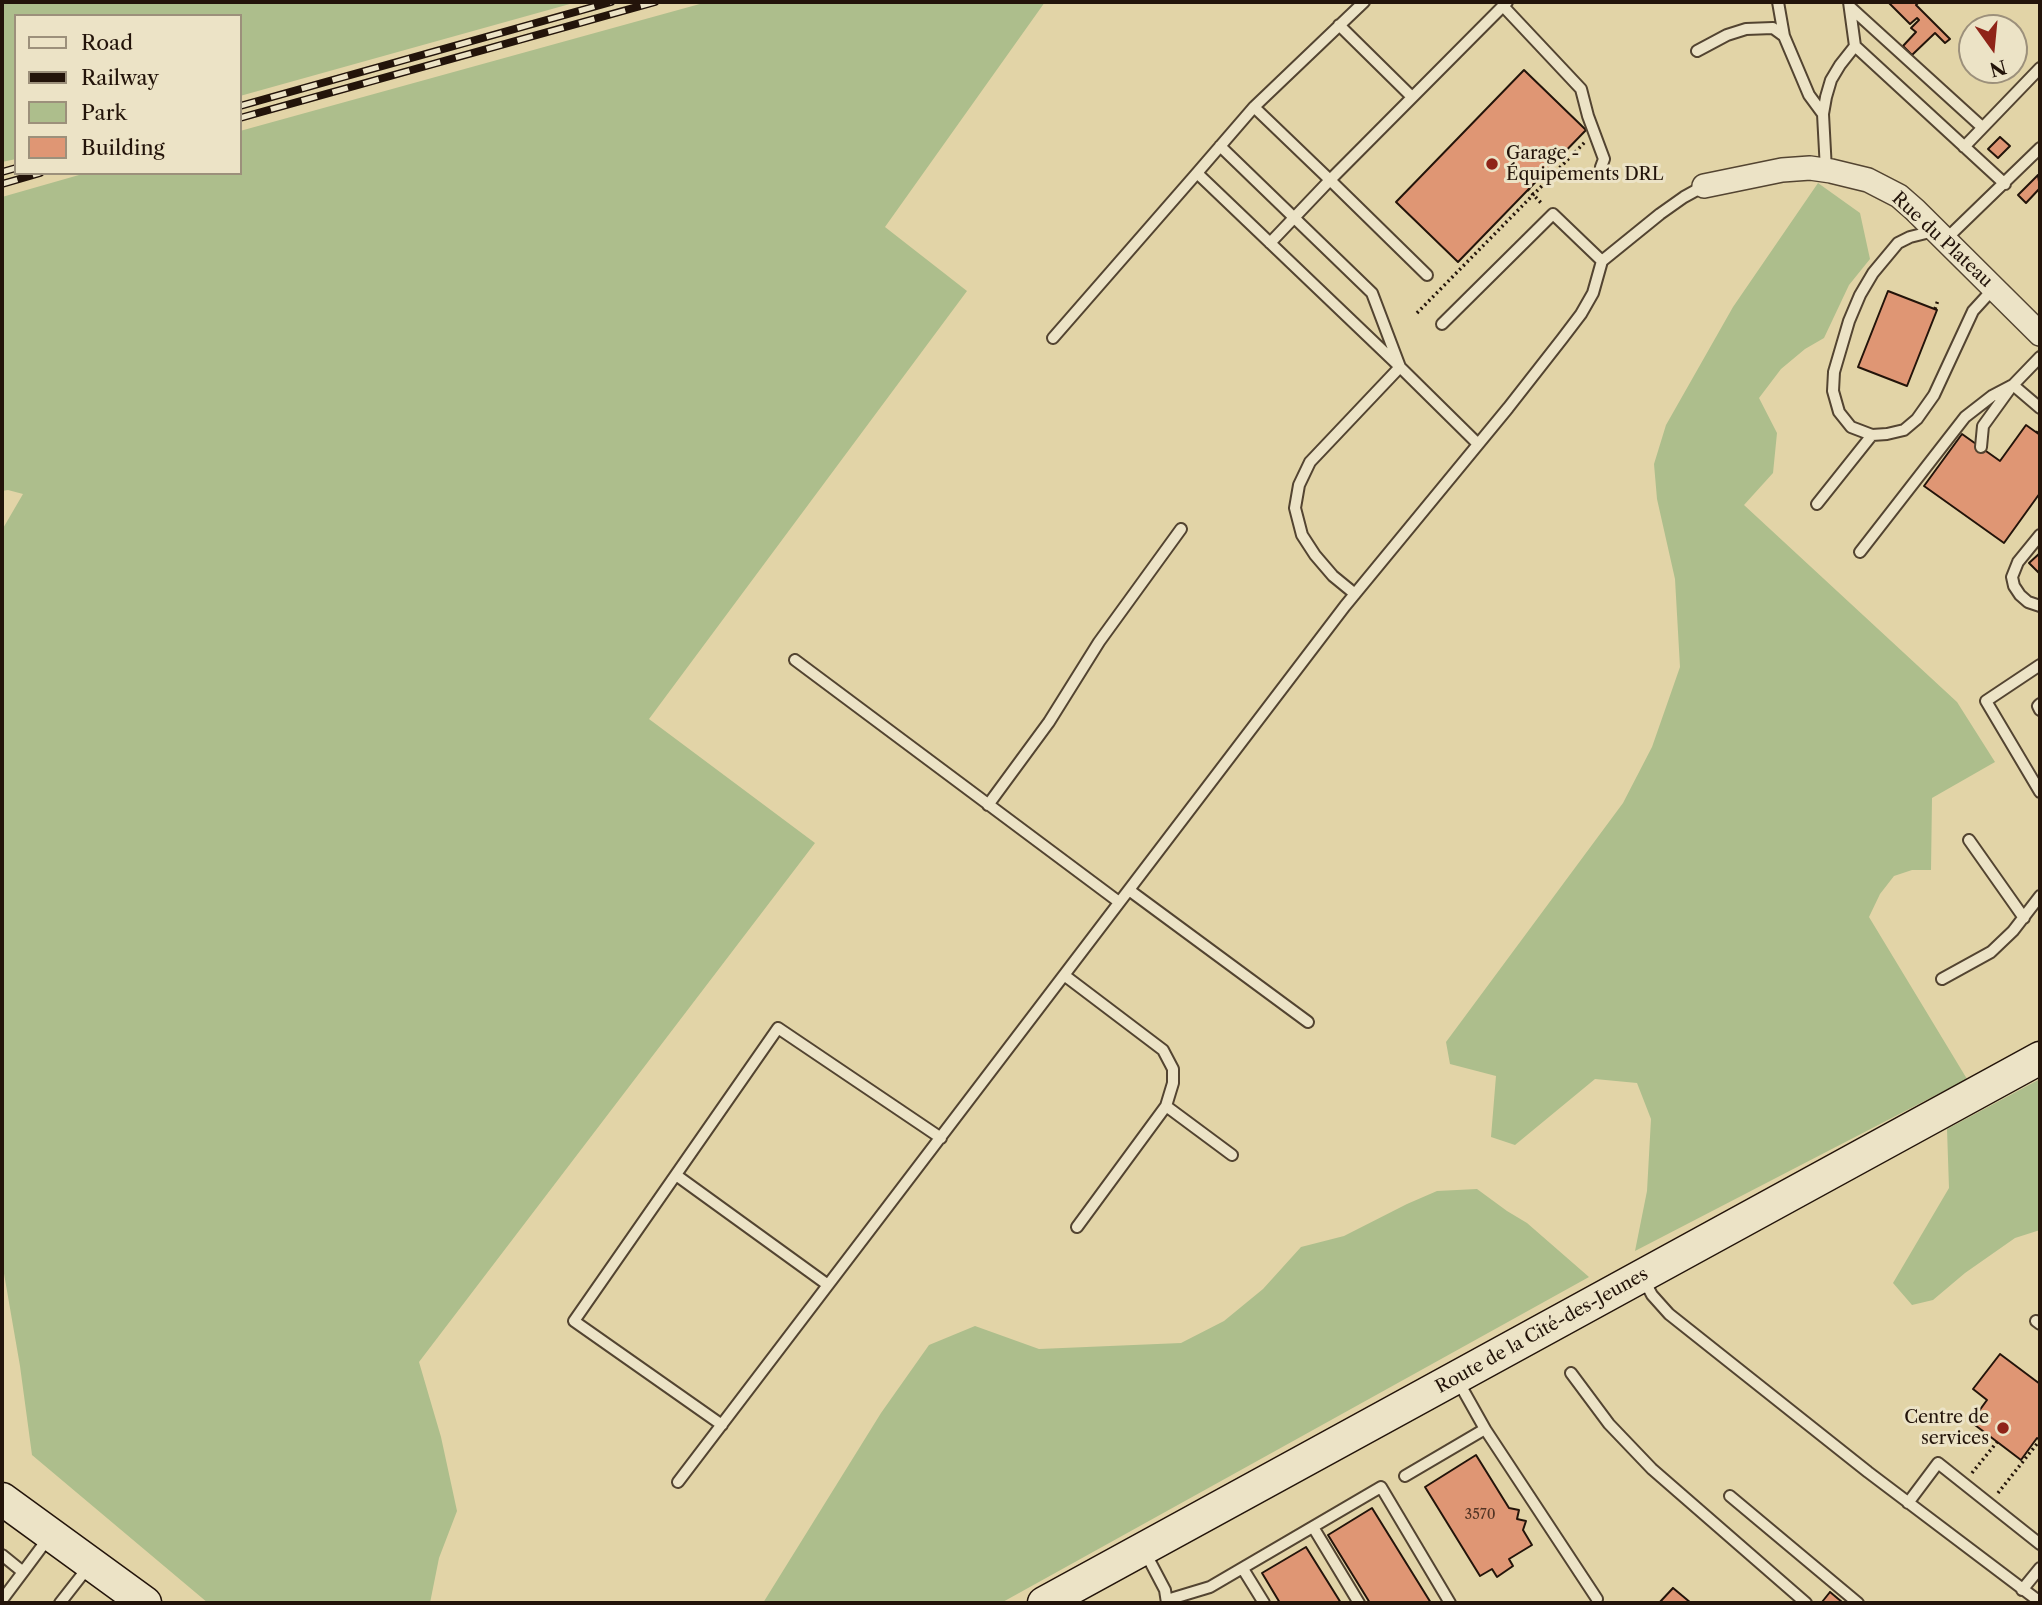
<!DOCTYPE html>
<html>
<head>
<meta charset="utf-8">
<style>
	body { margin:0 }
	#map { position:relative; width:2042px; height:1605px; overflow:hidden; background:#e2d4a7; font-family:"Libre Caslon Text",serif }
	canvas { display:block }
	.frame { position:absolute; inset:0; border:4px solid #23140a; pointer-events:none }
	.legend { position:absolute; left:14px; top:14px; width:228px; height:161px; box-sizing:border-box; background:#ece3c6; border:2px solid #9c907b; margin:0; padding:9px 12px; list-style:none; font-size:21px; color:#23140a }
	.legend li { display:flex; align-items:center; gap:14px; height:35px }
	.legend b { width:35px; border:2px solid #9c907b }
	.north { position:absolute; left:1958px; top:14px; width:70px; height:70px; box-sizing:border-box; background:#ece3c6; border:2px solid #9c907b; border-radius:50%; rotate:165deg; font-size:19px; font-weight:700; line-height:28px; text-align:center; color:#23140a }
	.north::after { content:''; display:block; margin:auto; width:24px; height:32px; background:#8f2418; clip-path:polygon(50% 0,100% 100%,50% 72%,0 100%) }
</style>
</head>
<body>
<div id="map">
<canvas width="2042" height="1605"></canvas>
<div class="frame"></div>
<ul class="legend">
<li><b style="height:9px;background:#ece3c6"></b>Road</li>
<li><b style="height:9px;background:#23140a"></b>Railway</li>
<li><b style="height:19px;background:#adbe8c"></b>Park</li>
<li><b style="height:19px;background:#df9674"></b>Building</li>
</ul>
<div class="north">N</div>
</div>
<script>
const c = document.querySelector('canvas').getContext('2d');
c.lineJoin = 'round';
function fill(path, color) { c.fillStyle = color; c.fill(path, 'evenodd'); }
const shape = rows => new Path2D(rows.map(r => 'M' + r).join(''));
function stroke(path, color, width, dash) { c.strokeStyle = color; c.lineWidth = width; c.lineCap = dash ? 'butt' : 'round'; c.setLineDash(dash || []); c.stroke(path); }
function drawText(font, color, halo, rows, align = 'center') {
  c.font = font + ' "Libre Caslon Text",serif'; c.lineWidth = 6; c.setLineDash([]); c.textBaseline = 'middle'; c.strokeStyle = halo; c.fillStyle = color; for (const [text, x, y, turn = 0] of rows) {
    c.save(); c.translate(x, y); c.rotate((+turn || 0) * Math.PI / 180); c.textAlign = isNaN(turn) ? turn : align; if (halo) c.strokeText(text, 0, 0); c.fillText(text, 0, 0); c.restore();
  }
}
const green = shape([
	[2,2,577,2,240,96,240,16,16,16,16,159,2,162],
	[707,2,1045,2,885,227,967,291,649,719,815,843,419,1362,441,1437,457,1511,439,1558,430,1603,208,1603,32,1455,20,1366,2,1262,2,530,23,494,8,490,2,491,2,197,86,173,240,173,240,131],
	[1818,183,1860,213,1870,259,1849,285,1824,338,1805,349,1781,369,1759,398,1777,433,1773,473,1744,505,1957,702,1995,762,1932,798,1931,870,1912,870,1894,876,1880,894,1869,917,1967,1079,1635,1251,1647,1191,1651,1119,1637,1083,1595,1079,1515,1145,1491,1137,1496,1076,1450,1064,1446,1042,1623,803,1652,747,1680,667,1675,579,1657,499,1654,464,1666,425,1733,307],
	[2040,1079,2040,1230,2015,1238,1965,1273,1933,1300,1912,1305,1893,1283,1949,1188,1947,1129],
	[1477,1189,1507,1211,1527,1223,1589,1277,1001,1603,763,1603,881,1413,929,1345,975,1326,1039,1349,1181,1343,1224,1321,1263,1289,1301,1247,1344,1236,1407,1204,1437,1191]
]);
const building = shape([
	[1888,2,1919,2,1916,5,1950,39,1945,43,1935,33,1912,55,1903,46,1916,32,1911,28,1919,20,1917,18,1910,24,1888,2],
	[1524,70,1586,130,1458,262,1396,202,1524,70],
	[2000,137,2010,146,1998,158,1988,149,2000,137],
	[2038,175,2040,188,2026,203,2018,195,2038,175],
	[1888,291,1937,310,1907,386,1858,367,1888,291],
	[2026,425,2040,435,2040,493,2004,543,1924,486,1962,434,2000,461,2026,425],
	[2040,553,2040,574,2029,563,2040,553],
	[2000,1354,2040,1384,2040,1440,2037,1438,2021,1460,1971,1422,1987,1400,1973,1389,2000,1354],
	[1476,1455,1509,1508,1519,1510,1517,1519,1526,1521,1523,1530,1532,1545,1509,1559,1513,1566,1497,1577,1492,1569,1480,1576,1425,1487,1476,1455],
	[1372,1508,1431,1603,1370,1603,1328,1535,1372,1508],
	[1306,1547,1341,1603,1280,1603,1262,1573,1306,1547],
	[1673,1588,1691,1603,1659,1603,1673,1588],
	[1830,1592,1842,1602,1842,1603,1822,1602,1830,1592]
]);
const path = shape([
	[1528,189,1543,205],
	[1935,309,1938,300],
	[1417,313,1585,142],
	[2037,433,2040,428],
	[1972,1473,1997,1442],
	[1998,1493,2040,1440]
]);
const lane = shape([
	[1778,2,1784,36],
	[1849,2,1855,46,2005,184],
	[1503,6,1581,89,1588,116,1604,159,1601,167],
	[1850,7,1982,127],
	[1339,25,1412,97],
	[1697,51,1727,35,1746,29,1773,28,1784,36,1809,95,1823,114],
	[1254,107,1330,180,1270,243],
	[1220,146,1372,293,1400,367,1310,462,1299,485,1295,508,1302,535,1315,555,1333,576,1355,594],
	[1964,147,2040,68],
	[1826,170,1823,114,1826,97,1831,80,1840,65,1855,46],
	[1197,173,1254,107,1364,2],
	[1932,226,1926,233,1910,237,1898,243,1873,273,1860,295,1849,321,1834,372,1833,391,1839,412,1851,427,1872,435,1887,434,1904,430,1917,419,1934,395,1973,311,1994,288],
	[1945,240,2040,148],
	[1427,275,1330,180,1507,2],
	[1442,324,1553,214,1602,261,1660,214,1684,197,1704,186],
	[1053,338,1197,173,1400,367,1478,444],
	[2040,357,2013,385,2040,408],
	[1981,447,1983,426,2009,390],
	[1817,504,1872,435],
	[2040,535,2018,562,2012,577,2014,586,2020,595,2028,602,2040,606],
	[1860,552,1965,417,1992,396,2013,385],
	[795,660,1119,902],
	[2040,665,1986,701,2040,792],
	[2040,704,2038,706,2040,710],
	[988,805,1049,722,1099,642,1181,529],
	[1969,840,2024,918],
	[1129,890,1308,1022],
	[1064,975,1163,1050,1173,1069,1173,1083,1166,1106,1232,1155],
	[1942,979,1991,952,2013,931,2040,896],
	[676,1175,828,1285],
	[1077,1227,1166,1106],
	[1643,1278,1652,1295,1669,1314,1868,1472,2040,1602],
	[2036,1321,2040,1324],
	[1571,1373,1609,1424,1652,1469,1806,1603],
	[722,1425,574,1321,778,1028,941,1138],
	[1485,1429,1597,1599],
	[1405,1476,1485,1429,1458,1381],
	[678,1482,1345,606,1508,408,1562,339,1581,314,1593,293,1602,261],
	[1730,1496,1858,1603],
	[1908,1503,1938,1463,2040,1544],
	[1313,1527,1359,1603],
	[1145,1552,1165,1590,1167,1603],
	[2,1555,23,1572,49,1537],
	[1243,1569,1264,1603],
	[2022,1590,2040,1568],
	[2,1600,23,1572],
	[1167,1600,1210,1587,1381,1487,1450,1603],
	[60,1603,89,1566]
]);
const street = shape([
	[1704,186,1782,170,1810,168,1831,171,1868,180,1899,196,1915,210,2040,334]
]);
const secondary = shape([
	[2,1499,145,1603],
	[1044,1603,2040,1058]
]);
const rail = shape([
	[240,106,611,2],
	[240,118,655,2],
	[2,172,16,168],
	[2,184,40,173]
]);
const markers = [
	[1492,164,7,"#8f2418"],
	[2003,1428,7,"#8f2418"]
];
const numberNames = [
	["3570",1480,1515]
];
const poiNames = [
	["Garage -",1506,154],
	["Équipements DRL",1506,175],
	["Centre de",1989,1418,"right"],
	["services",1989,1439,"right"]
];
const streetNames = [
	["Rue du Plateau",1942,240,43],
	["Route de la Cité-des-Jeunes",1542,1331,-29]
];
fill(green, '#adbe8c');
fill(building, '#df9674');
stroke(building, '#23140a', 2);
stroke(lane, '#534431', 14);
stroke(street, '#534431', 26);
stroke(secondary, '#23140a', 35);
stroke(path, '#23140a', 3.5, [2, 3.5]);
stroke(lane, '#ece3c6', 10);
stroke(street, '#ece3c6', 23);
stroke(secondary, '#ece3c6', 32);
stroke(rail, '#23140a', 8);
stroke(rail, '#ece3c6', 5, [16]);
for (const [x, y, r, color] of markers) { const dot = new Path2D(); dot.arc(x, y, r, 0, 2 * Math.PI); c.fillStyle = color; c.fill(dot); stroke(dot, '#ece3c6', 2.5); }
drawText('14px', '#523424', null, numberNames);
drawText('18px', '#23140a', '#ece3c6', poiNames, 'left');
drawText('18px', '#23140a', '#ece3c6', streetNames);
</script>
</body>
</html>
